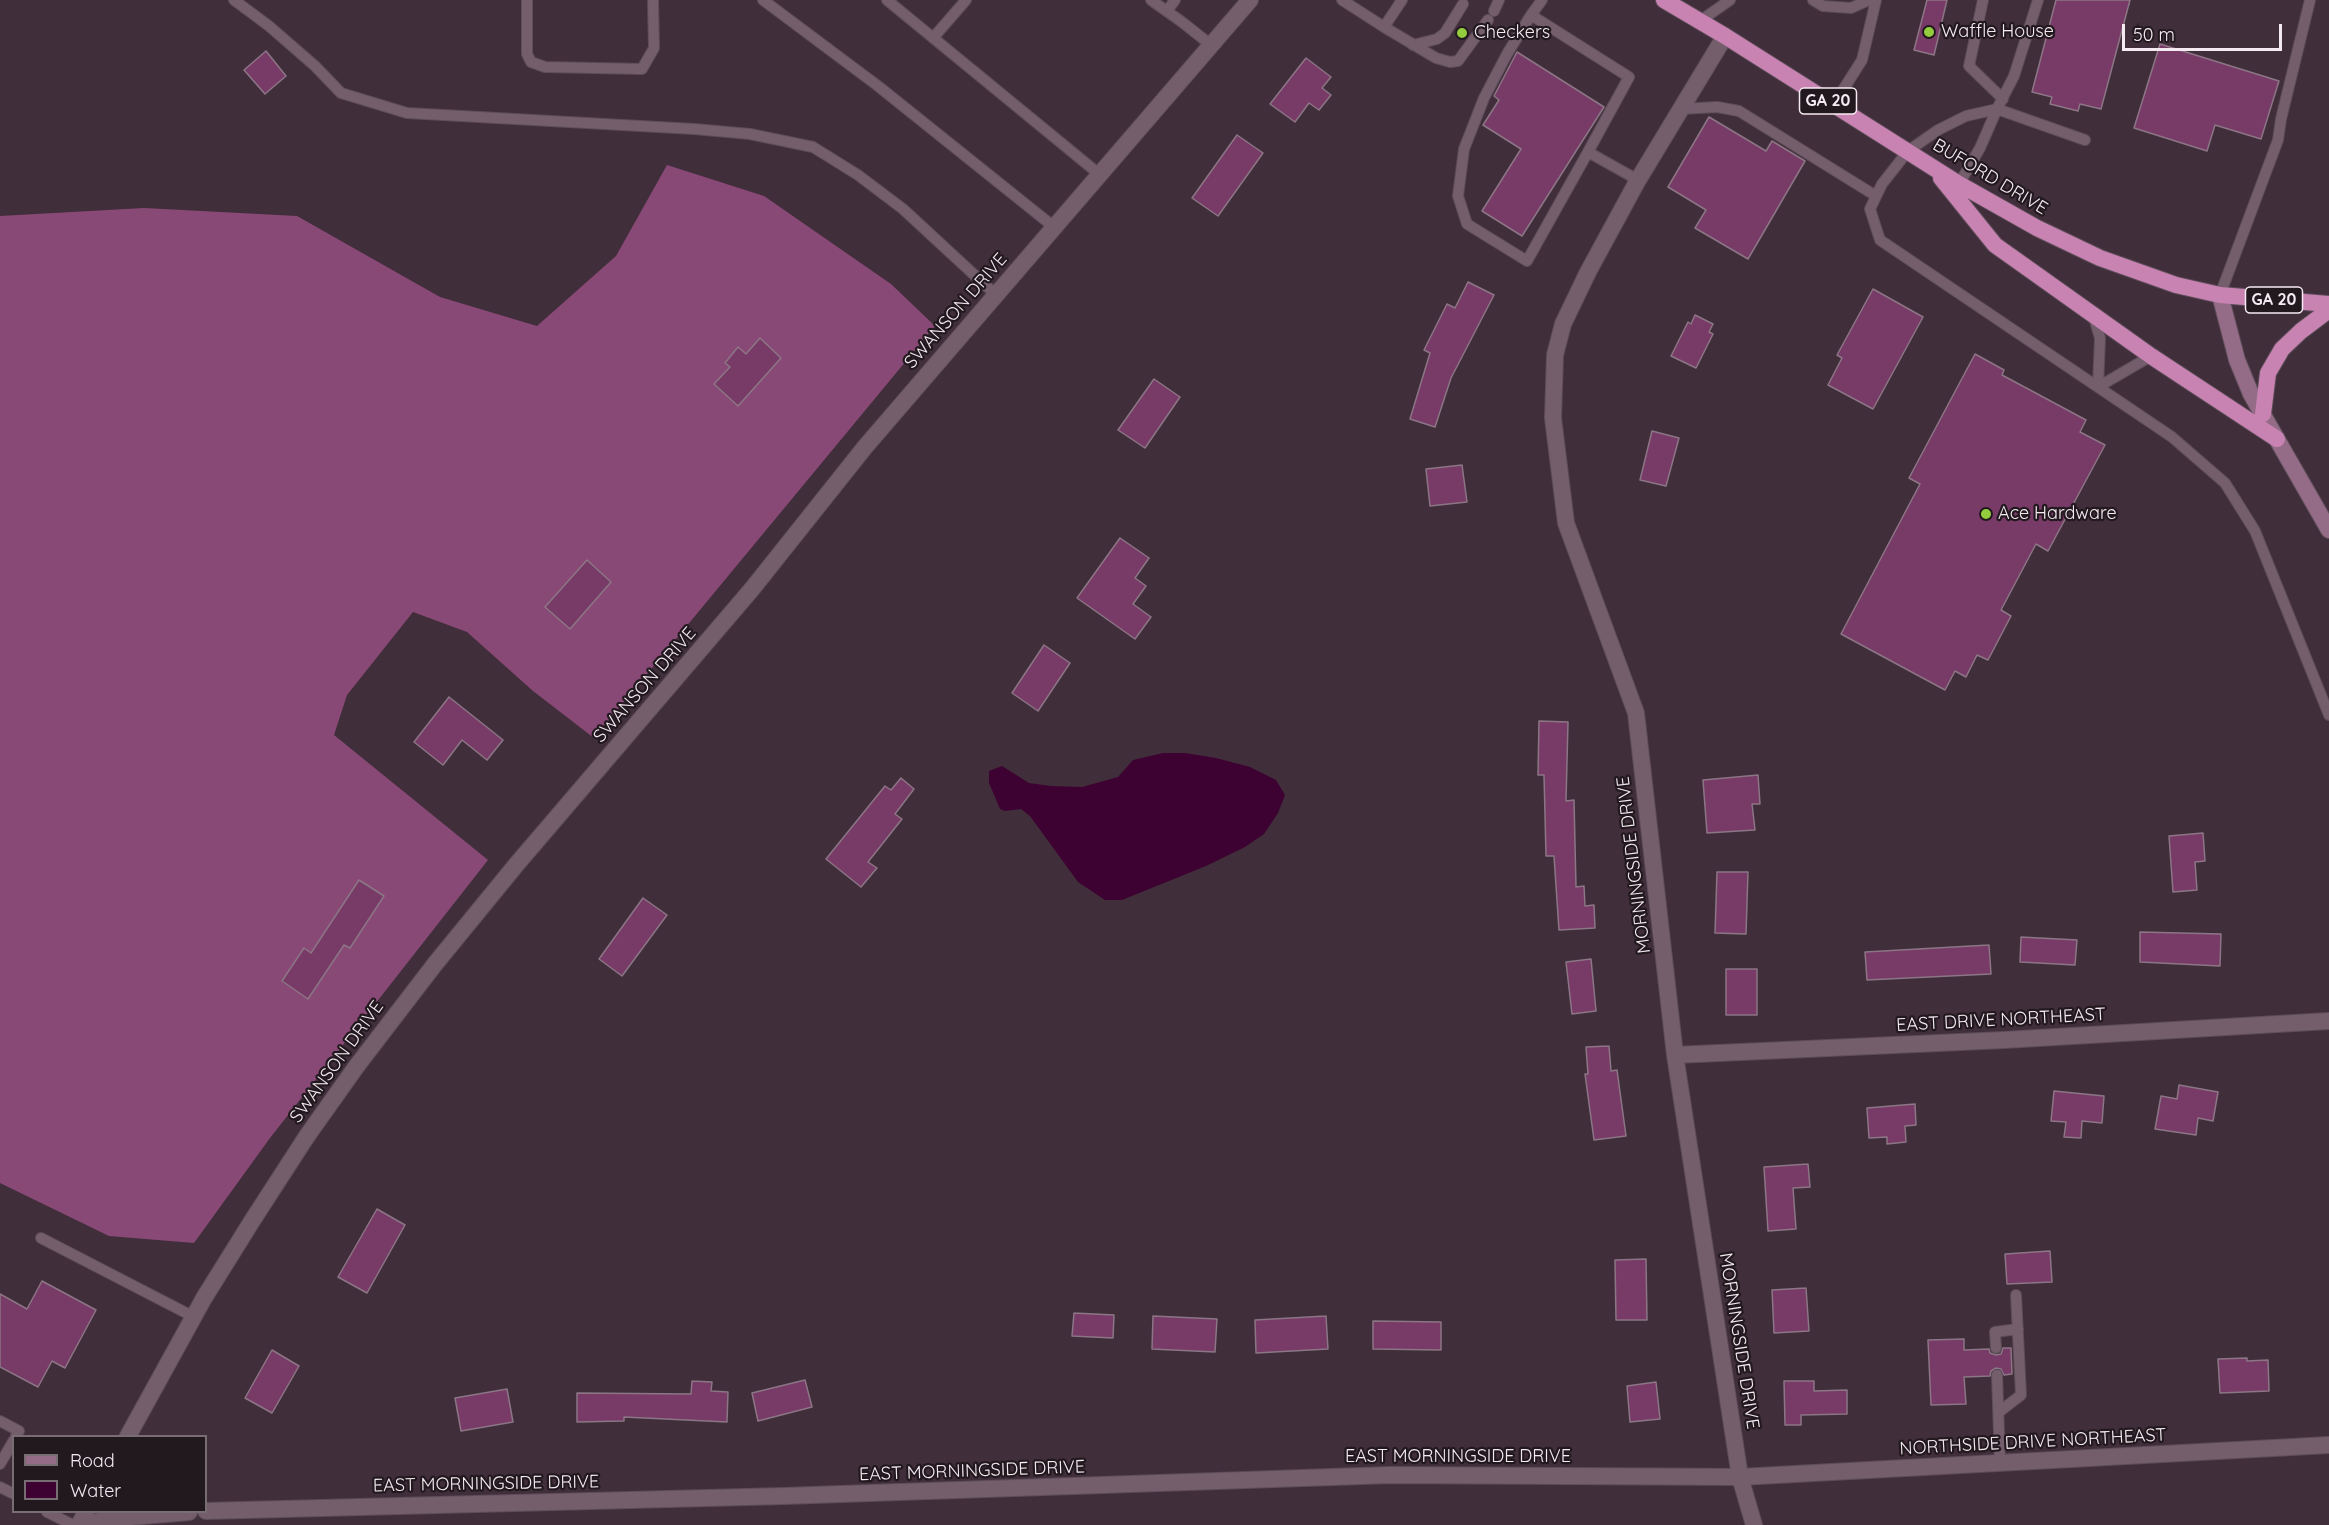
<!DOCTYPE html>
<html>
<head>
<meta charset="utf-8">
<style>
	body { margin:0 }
	#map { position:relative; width:2329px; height:1525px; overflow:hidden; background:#412e3b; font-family:Quicksand,sans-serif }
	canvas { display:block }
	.legend { position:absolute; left:12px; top:1435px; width:195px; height:78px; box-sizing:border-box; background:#22191f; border:2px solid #776d73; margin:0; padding:8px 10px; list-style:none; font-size:18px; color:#f6eaf2 }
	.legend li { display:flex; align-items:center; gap:12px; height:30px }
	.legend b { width:30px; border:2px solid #776d73 }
	.scale { position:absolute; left:2122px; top:24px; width:160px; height:27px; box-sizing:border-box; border:3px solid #f6eaf2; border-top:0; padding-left:8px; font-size:18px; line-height:21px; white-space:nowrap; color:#f6eaf2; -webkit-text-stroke:4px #22191f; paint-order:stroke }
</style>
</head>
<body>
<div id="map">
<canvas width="2329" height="1525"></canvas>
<ul class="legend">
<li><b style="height:8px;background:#946c87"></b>Road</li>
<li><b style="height:16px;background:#3e0232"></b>Water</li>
</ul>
<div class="scale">50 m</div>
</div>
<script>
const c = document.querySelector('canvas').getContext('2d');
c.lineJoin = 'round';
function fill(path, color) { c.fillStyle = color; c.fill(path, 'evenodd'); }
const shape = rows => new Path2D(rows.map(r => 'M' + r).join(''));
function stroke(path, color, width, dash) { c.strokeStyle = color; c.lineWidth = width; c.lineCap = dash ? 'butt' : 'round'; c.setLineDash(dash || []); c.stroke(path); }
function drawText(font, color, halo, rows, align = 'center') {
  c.font = font + ' Quicksand,sans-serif'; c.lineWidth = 4.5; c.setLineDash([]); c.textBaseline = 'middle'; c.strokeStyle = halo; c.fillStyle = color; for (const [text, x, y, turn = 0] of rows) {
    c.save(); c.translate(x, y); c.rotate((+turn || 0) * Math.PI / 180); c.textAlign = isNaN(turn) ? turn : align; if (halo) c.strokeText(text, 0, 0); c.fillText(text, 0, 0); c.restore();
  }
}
const forest = shape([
	[667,165,764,196,891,284,935,326,594,738,533,691,467,632,413,612,347,695,334,735,488,860,270,1138,194,1243,109,1236,0,1183,0,216,144,208,297,216,440,297,537,326,616,256]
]);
const water = shape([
	[1163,753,1185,753,1216,758,1250,767,1276,780,1285,795,1278,813,1264,834,1245,847,1206,866,1122,900,1105,900,1078,882,1030,816,1021,809,1005,811,1000,809,989,783,989,771,1002,766,1029,783,1051,786,1082,787,1118,777,1133,760]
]);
const building = shape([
	[1927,0,1947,0,1934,55,1914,50,1927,0],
	[2056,0,2130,0,2101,109,2080,104,2078,111,2050,104,2052,97,2032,92,2056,0],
	[2160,44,2279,81,2261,139,2215,125,2207,151,2134,128,2160,44],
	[266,51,286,76,265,94,244,70,266,51],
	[1517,52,1604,107,1522,236,1482,211,1521,149,1483,125,1499,100,1494,96,1517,52],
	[1306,58,1331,77,1322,88,1331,95,1319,110,1309,103,1295,122,1270,104,1306,58],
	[1709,117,1766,151,1772,141,1805,161,1748,259,1695,228,1706,210,1668,187,1709,117],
	[1237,135,1263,153,1218,216,1192,198,1237,135],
	[1468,282,1494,295,1451,378,1435,427,1410,419,1430,353,1424,350,1447,304,1455,308,1468,282],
	[1873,289,1923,317,1873,409,1828,385,1842,358,1837,355,1873,289],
	[1695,315,1713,324,1709,332,1713,334,1696,368,1671,356,1688,322,1691,324,1695,315],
	[760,338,781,358,738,406,714,384,730,367,725,363,738,347,746,354,760,338],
	[1975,354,2004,370,2002,375,2086,420,2080,432,2105,445,2048,551,2036,544,2001,610,2011,616,1988,660,1977,655,1966,677,1955,671,1945,690,1841,634,1920,484,1909,478,1975,354],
	[1154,379,1180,397,1145,448,1118,430,1154,379],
	[1652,431,1679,438,1666,486,1640,480,1652,431],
	[1462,465,1467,502,1430,506,1426,469,1462,465],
	[1120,538,1149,558,1135,578,1146,586,1133,604,1151,617,1135,639,1077,598,1120,538],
	[587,560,611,582,570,629,545,607,587,560],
	[1044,645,1070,663,1038,711,1012,693,1044,645],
	[449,697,503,740,487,760,462,740,443,765,414,742,449,697],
	[1539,721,1568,722,1566,801,1574,800,1576,887,1584,886,1585,906,1594,905,1595,928,1559,930,1554,856,1546,856,1544,775,1538,775,1539,721],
	[1758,775,1760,804,1752,804,1755,830,1707,833,1703,780,1758,775],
	[901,778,914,789,895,814,902,819,868,862,877,868,861,887,826,859,885,786,891,790,901,778],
	[2203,833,2205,861,2195,862,2197,890,2173,892,2169,836,2203,833],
	[1717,872,1748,872,1746,934,1715,933,1717,872],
	[359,880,384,896,350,948,344,945,308,999,282,981,304,948,311,953,359,880],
	[643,898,667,915,622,976,599,959,643,898],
	[2140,932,2221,934,2220,966,2140,962,2140,932],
	[2021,937,2077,940,2075,965,2020,962,2021,937],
	[1989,945,1991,974,1867,980,1865,952,1989,945],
	[1591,959,1596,1011,1572,1014,1566,962,1591,959],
	[1726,969,1757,969,1757,1015,1726,1015,1726,969],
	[1609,1046,1611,1071,1617,1070,1626,1136,1594,1140,1585,1074,1588,1074,1586,1047,1609,1046],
	[2179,1085,2218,1092,2213,1121,2198,1118,2196,1135,2155,1129,2161,1096,2177,1099,2179,1085],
	[2054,1091,2104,1096,2102,1123,2082,1121,2081,1138,2064,1137,2066,1122,2051,1121,2054,1091],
	[1915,1104,1916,1125,1905,1126,1906,1142,1887,1144,1887,1137,1869,1138,1867,1108,1915,1104],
	[1808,1164,1810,1187,1793,1188,1796,1229,1768,1231,1764,1167,1808,1164],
	[377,1209,405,1225,367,1293,338,1277,377,1209],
	[2050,1251,2052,1282,2007,1284,2005,1254,2050,1251],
	[1646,1259,1647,1320,1616,1320,1615,1260,1646,1259],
	[42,1281,96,1310,65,1368,52,1361,38,1387,0,1367,0,1294,27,1309,42,1281],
	[1806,1288,1809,1331,1774,1333,1772,1290,1806,1288],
	[1074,1313,1114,1315,1113,1338,1072,1336,1074,1313],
	[1153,1316,1217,1319,1215,1352,1152,1349,1153,1316],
	[1326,1316,1328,1349,1256,1353,1255,1320,1326,1316],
	[1373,1321,1441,1322,1441,1350,1373,1349,1373,1321],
	[1964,1339,1964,1350,1989,1349,1990,1353,1996,1355,2001,1354,2003,1348,2011,1348,2012,1374,2004,1375,2001,1369,1996,1368,1991,1371,1990,1376,1964,1377,1966,1404,1931,1405,1928,1340,1964,1339],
	[272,1350,299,1366,272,1413,245,1398,272,1350],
	[2247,1358,2247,1361,2268,1360,2269,1391,2220,1393,2218,1359,2247,1358],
	[805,1380,812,1407,758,1421,752,1393,805,1380],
	[692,1381,712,1382,711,1391,728,1392,727,1422,624,1417,624,1421,577,1422,577,1393,691,1394,692,1381],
	[1784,1381,1814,1381,1814,1391,1847,1390,1847,1414,1801,1415,1801,1425,1785,1425,1784,1381],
	[1656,1382,1660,1419,1630,1422,1627,1386,1656,1382],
	[507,1389,513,1422,461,1431,455,1398,507,1389]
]);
const service = shape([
	[234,0,269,26,315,66,341,93,407,113,694,129,750,134,813,147,858,175,903,209,995,294],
	[527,0,527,54,531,62,545,67,642,69,654,48,653,0],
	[763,0,878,86,1054,227],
	[887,0,1099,174],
	[1151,0,1182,22,1211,45],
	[1342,0,1384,27,1402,0],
	[1542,0,1531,15,1629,77,1588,152,1638,180],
	[1813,0,1823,6,1851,8,1869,0],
	[1983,0,1969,66,2003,99],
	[2038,0,2014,76,1997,109,2085,140],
	[1167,11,1175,0],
	[1494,11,1499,0],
	[1531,15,1507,54,1484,98,1464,149,1458,196,1467,224,1527,261,1588,152],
	[1700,21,1730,0],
	[1384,27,1436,58,1450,62,1458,61,1488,20],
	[933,38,966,0],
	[1413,45,1437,39,1445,33,1463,4],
	[1834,104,1862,60,1876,0],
	[1681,109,1717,107,1739,111,1876,196],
	[1959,184,1980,148,1997,109,1966,116,1938,130,1908,151,1882,184,1870,209,1880,240,2172,437,2225,483,2255,531,2329,715],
	[2220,295,2278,140,2281,119,2310,0],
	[2093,314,2100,338,2098,387,2151,356],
	[41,1238,194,1317],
	[1996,1348,1995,1332,2018,1329],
	[1997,1375,2000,1463],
	[1999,1412,2021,1395,2016,1295],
	[0,1421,19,1431,16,1436],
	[0,1464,14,1440],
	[0,1487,14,1494],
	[47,1512,73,1525]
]);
const minor = shape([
	[1725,36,1638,180,1588,272,1563,324,1555,355,1553,418,1566,523,1636,713,1675,1055,1740,1477,1754,1525],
	[1675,1055,2004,1040,2329,1021],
	[206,1511,784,1496,1390,1475,1740,1477,2329,1445],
	[86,1525,107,1519,189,1512]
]);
const tertiary = shape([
	[128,1436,204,1298,252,1221,307,1136,356,1067,435,964,516,865,752,589,865,447,1250,0],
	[79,1525,86,1512]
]);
const secondary = shape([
	[2220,295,2237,360,2251,394,2329,530]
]);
const trunk = shape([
	[1664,0,1725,36,1959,184,2037,228,2100,258,2176,285,2220,295,2329,304],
	[1941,178,1995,245,2151,356,2277,439],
	[2263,414,2268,373,2282,349,2301,331,2329,310]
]);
const markers = [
	[1929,32,6,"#93cc3d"],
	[1462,33,6,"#93cc3d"],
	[1986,514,6,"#93cc3d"]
];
const shields = [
	[1828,101,57],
	[2274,300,57]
];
const shieldNames = [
	["GA 20",1828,101],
	["GA 20",2274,300]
];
const poiNames = [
	["Waffle House",1941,32],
	["Checkers",1474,33],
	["Ace Hardware",1998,514]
];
const streetNames = [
	["BUFORD DRIVE",1990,177,31],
	["SWANSON DRIVE",956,311,-49],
	["SWANSON DRIVE",645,685,-49],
	["MORNINGSIDE DRIVE",1634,865,-97],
	["EAST DRIVE NORTHEAST",2001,1020,-3],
	["SWANSON DRIVE",337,1062,-54],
	["MORNINGSIDE DRIVE",1739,1341,81],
	["NORTHSIDE DRIVE NORTHEAST",2033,1442,-3],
	["EAST MORNINGSIDE DRIVE",1458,1457],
	["EAST MORNINGSIDE DRIVE",972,1471,-2],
	["EAST MORNINGSIDE DRIVE",486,1484,-1]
];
fill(forest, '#894976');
fill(water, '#3e0232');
fill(building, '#783a67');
stroke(building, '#8c7685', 1.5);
stroke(service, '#5d4d58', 12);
stroke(minor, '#5d4d58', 18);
stroke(tertiary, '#5d4d58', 18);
stroke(secondary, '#5d4d58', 18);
stroke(trunk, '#5d4d58', 18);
stroke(service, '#745e6c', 10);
stroke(minor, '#745e6c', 16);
stroke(tertiary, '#745e6c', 16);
stroke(secondary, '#946c87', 16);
stroke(trunk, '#c883b3', 16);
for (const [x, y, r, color] of markers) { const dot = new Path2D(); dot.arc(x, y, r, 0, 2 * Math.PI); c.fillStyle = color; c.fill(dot); stroke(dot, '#22191f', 2); }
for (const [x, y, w] of shields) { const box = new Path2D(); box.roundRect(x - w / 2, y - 13, w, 26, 4.5); c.fillStyle = '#22191f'; c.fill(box); stroke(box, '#f6eaf2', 1.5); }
drawText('bold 16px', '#f6eaf2', null, shieldNames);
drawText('18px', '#f6eaf2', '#22191f', poiNames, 'left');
drawText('18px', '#f6eaf2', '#22191f', streetNames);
</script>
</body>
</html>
